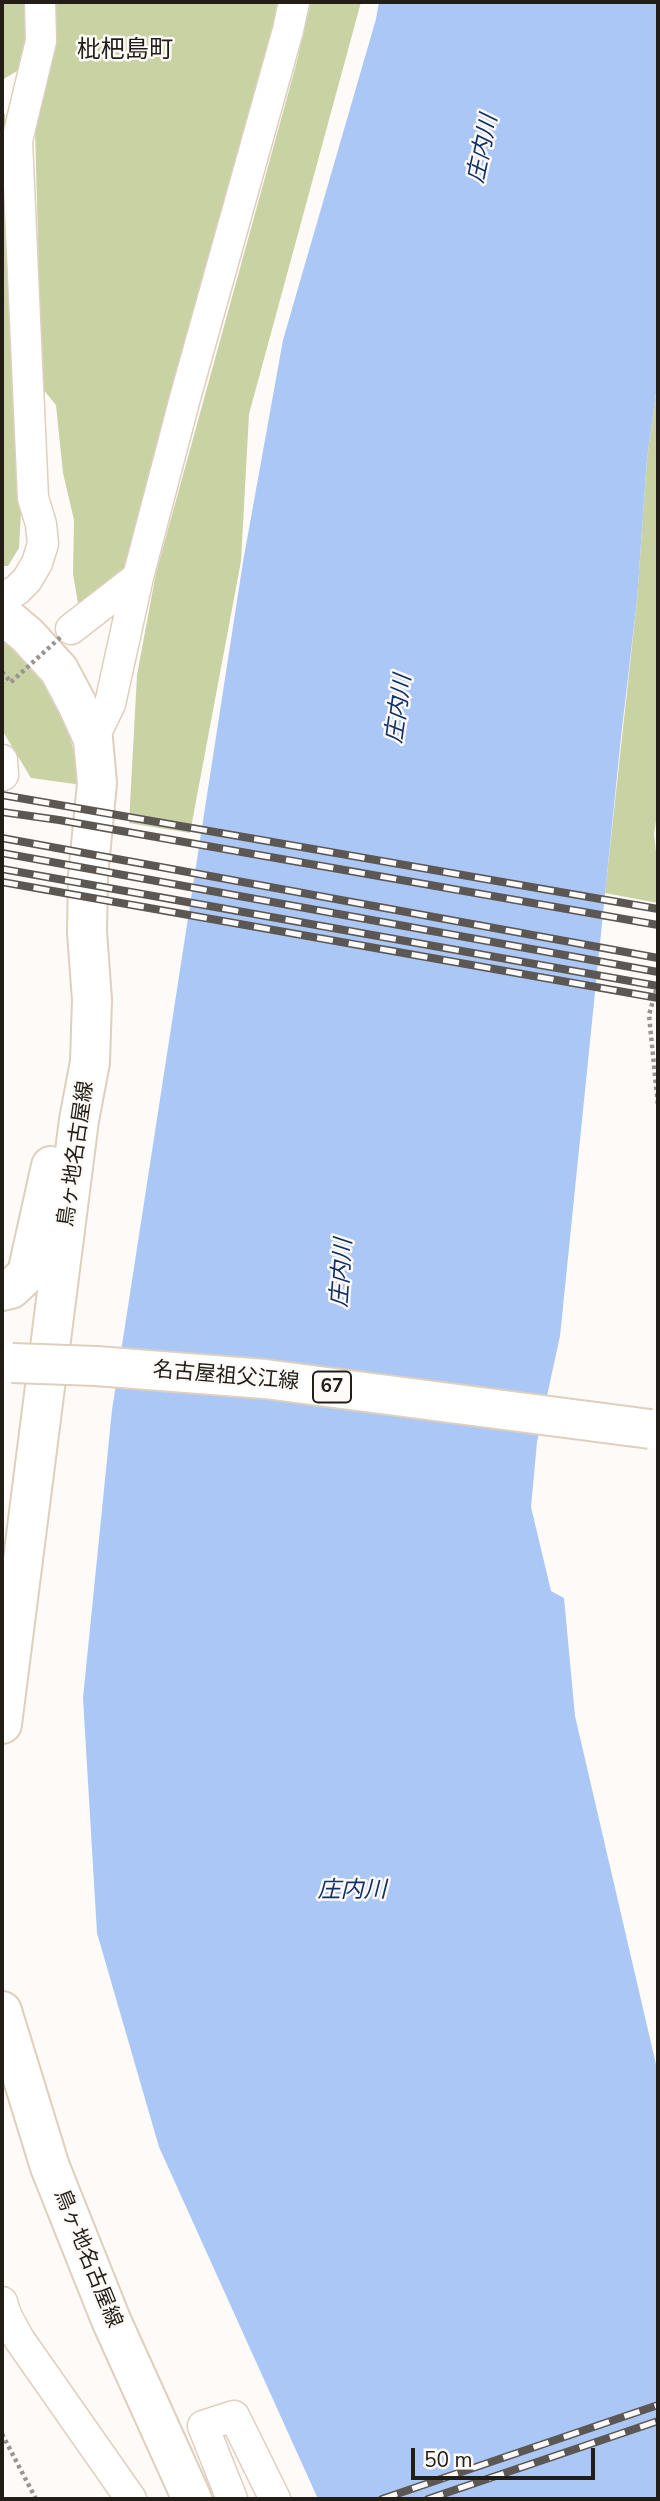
<!DOCTYPE html>
<html>
<head>
<meta charset="utf-8">
<style>
	body { margin:0 }
	#map { position:relative; width:660px; height:2501px; overflow:hidden; background:#fdfaf7; font-family:"Nunito Sans",sans-serif }
	canvas { display:block }
	.frame { position:absolute; inset:0; border:4px solid #221d17; pointer-events:none }
	.scale { position:absolute; left:411px; top:2448px; width:184px; height:32px; box-sizing:border-box; border:4px solid #221d17; border-top:0; padding-left:9px; font-size:21px; line-height:24px; white-space:nowrap; color:#221d17; -webkit-text-stroke:5px #fdfaf7; paint-order:stroke }
</style>
</head>
<body>
<div id="map">
<canvas width="660" height="2501"></canvas>
<div class="frame"></div>
<div class="scale">50 m</div>
</div>
<script>
const c = document.querySelector('canvas').getContext('2d');
c.lineJoin = 'round';
function fill(path, color) { c.fillStyle = color; c.fill(path, 'evenodd'); }
const shape = rows => new Path2D(rows.map(r => 'M' + r).join(''));
function stroke(path, color, width, dash) { c.strokeStyle = color; c.lineWidth = width; c.lineCap = dash ? 'butt' : 'round'; c.setLineDash(dash || []); c.stroke(path); }
function drawText(font, color, halo, rows, align = 'center') {
  c.font = font + ' "Nunito Sans","Noto Sans JP",sans-serif'; c.lineWidth = 5; c.setLineDash([]); c.textBaseline = 'middle'; c.strokeStyle = halo; c.fillStyle = color; for (const [text, x, y, turn = 0] of rows) {
    c.save(); c.translate(x, y); c.rotate((+turn || 0) * Math.PI / 180); c.textAlign = isNaN(turn) ? turn : align; if (halo) c.strokeText(text, 0, 0); c.fillText(text, 0, 0); c.restore();
  }
}
const green = shape([
	[2,2,34,2,27,65,2,80],
	[53,2,286,2,136,571,80,615,73,574,74,520,63,473,56,405,42,388,35,128],
	[311,2,361,2,249,414,241,561,190,833,129,823,137,675,156,573,296,65],
	[2,112,5,114,16,418,21,512,19,548,8,566,2,566],
	[658,378,658,808,654,834,658,869,658,903,605,893,637,600,647,459],
	[2,629,42,674,66,721,82,785,31,778,2,730]
]);
const water = shape([
	[379,2,658,2,658,378,647,459,637,600,621,737,560,1336,537,1442,531,1507,551,1591,564,1598,575,1716,658,2073,658,2499,318,2499,159,2147,97,1933,83,1698,112,1410,243,562,283,340,376,19]
]);
const path = shape([
	[2,672,11,682],
	[658,983,649,1015,658,1106],
	[2,2434,36,2499]
]);
const minor = shape([
	[2,598,17,590,27,580,37,563,43,544,41,524,33,498,17,141,41,41,40,2],
	[71,629,138,577],
	[93,739,110,704,138,577,185,398,288,30,294,2],
	[2,760,3,775],
	[2,2302,6,2315,19,2339,131,2499],
	[232,2499,203,2426,234,2416,275,2499]
]);
const major = shape([
	[2,614,27,635,59,670,77,704,93,739,97,783,88,876,87,932,92,1000,90,1062,79,1120,2,1724],
	[2,1291,11,1289,27,1274,51,1166],
	[2,2011,50,2167,111,2320,192,2499]
]);
const rail = shape([
	[2,795,658,909],
	[2,812,59,820,658,925],
	[2,838,658,958],
	[2,853,658,972],
	[2,869,658,986],
	[2,882,658,998],
	[382,2499,658,2405],
	[428,2499,658,2421]
]);
const pathBridge = shape([
	[11,682,63,635]
]);
const majorBridge = shape([
	[12,1363,96,1366,265,1379,650,1429]
]);
const shields = [
	[332,1387,38]
];
const shieldNames = [
	["67",332,1387]
];
const streetNames = [
	["鳥ヶ地名古屋線",77,1154,-82],
	["名古屋祖父江線",226,1377,5],
	["鳥ヶ地名古屋線",87,2259,68]
];
const waterNames = [
	["庄内川",484,149,-78],
	["庄内川",400,709,-82],
	["庄内川",343,1273,-86],
	["庄内川",352,1891]
];
const quarterNames = [
	["枇杷島町",125,51]
];
fill(green, '#c8d2a3');
fill(water, '#aac7f6');
stroke(minor, '#decfbe', 33);
stroke(major, '#decfbe', 42);
stroke(path, '#989490', 4.5, [3.5, 3.5]);
stroke(minor, '#fff', 30);
stroke(major, '#fff', 38);
stroke(rail, '#5c5752', 8);
stroke(rail, '#fdfaf7', 5, [16]);
stroke(majorBridge, '#decfbe', 42, []);
stroke(pathBridge, '#989490', 4.5, [3.5, 3.5]);
stroke(majorBridge, '#fff', 38);
for (const [x, y, w] of shields) { const box = new Path2D(); box.roundRect(x - w / 2, y - 15.5, w, 31, 5); c.fillStyle = '#fdfaf7'; c.fill(box); stroke(box, '#221d17', 2); }
drawText('bold 19px', '#221d17', null, shieldNames);
drawText('21px', '#221d17', '#fdfaf7', streetNames);
drawText('italic 23px', '#113269', '#fdfaf7', waterNames);
drawText('24px', '#221d17', '#fdfaf7', quarterNames);
</script>
</body>
</html>
